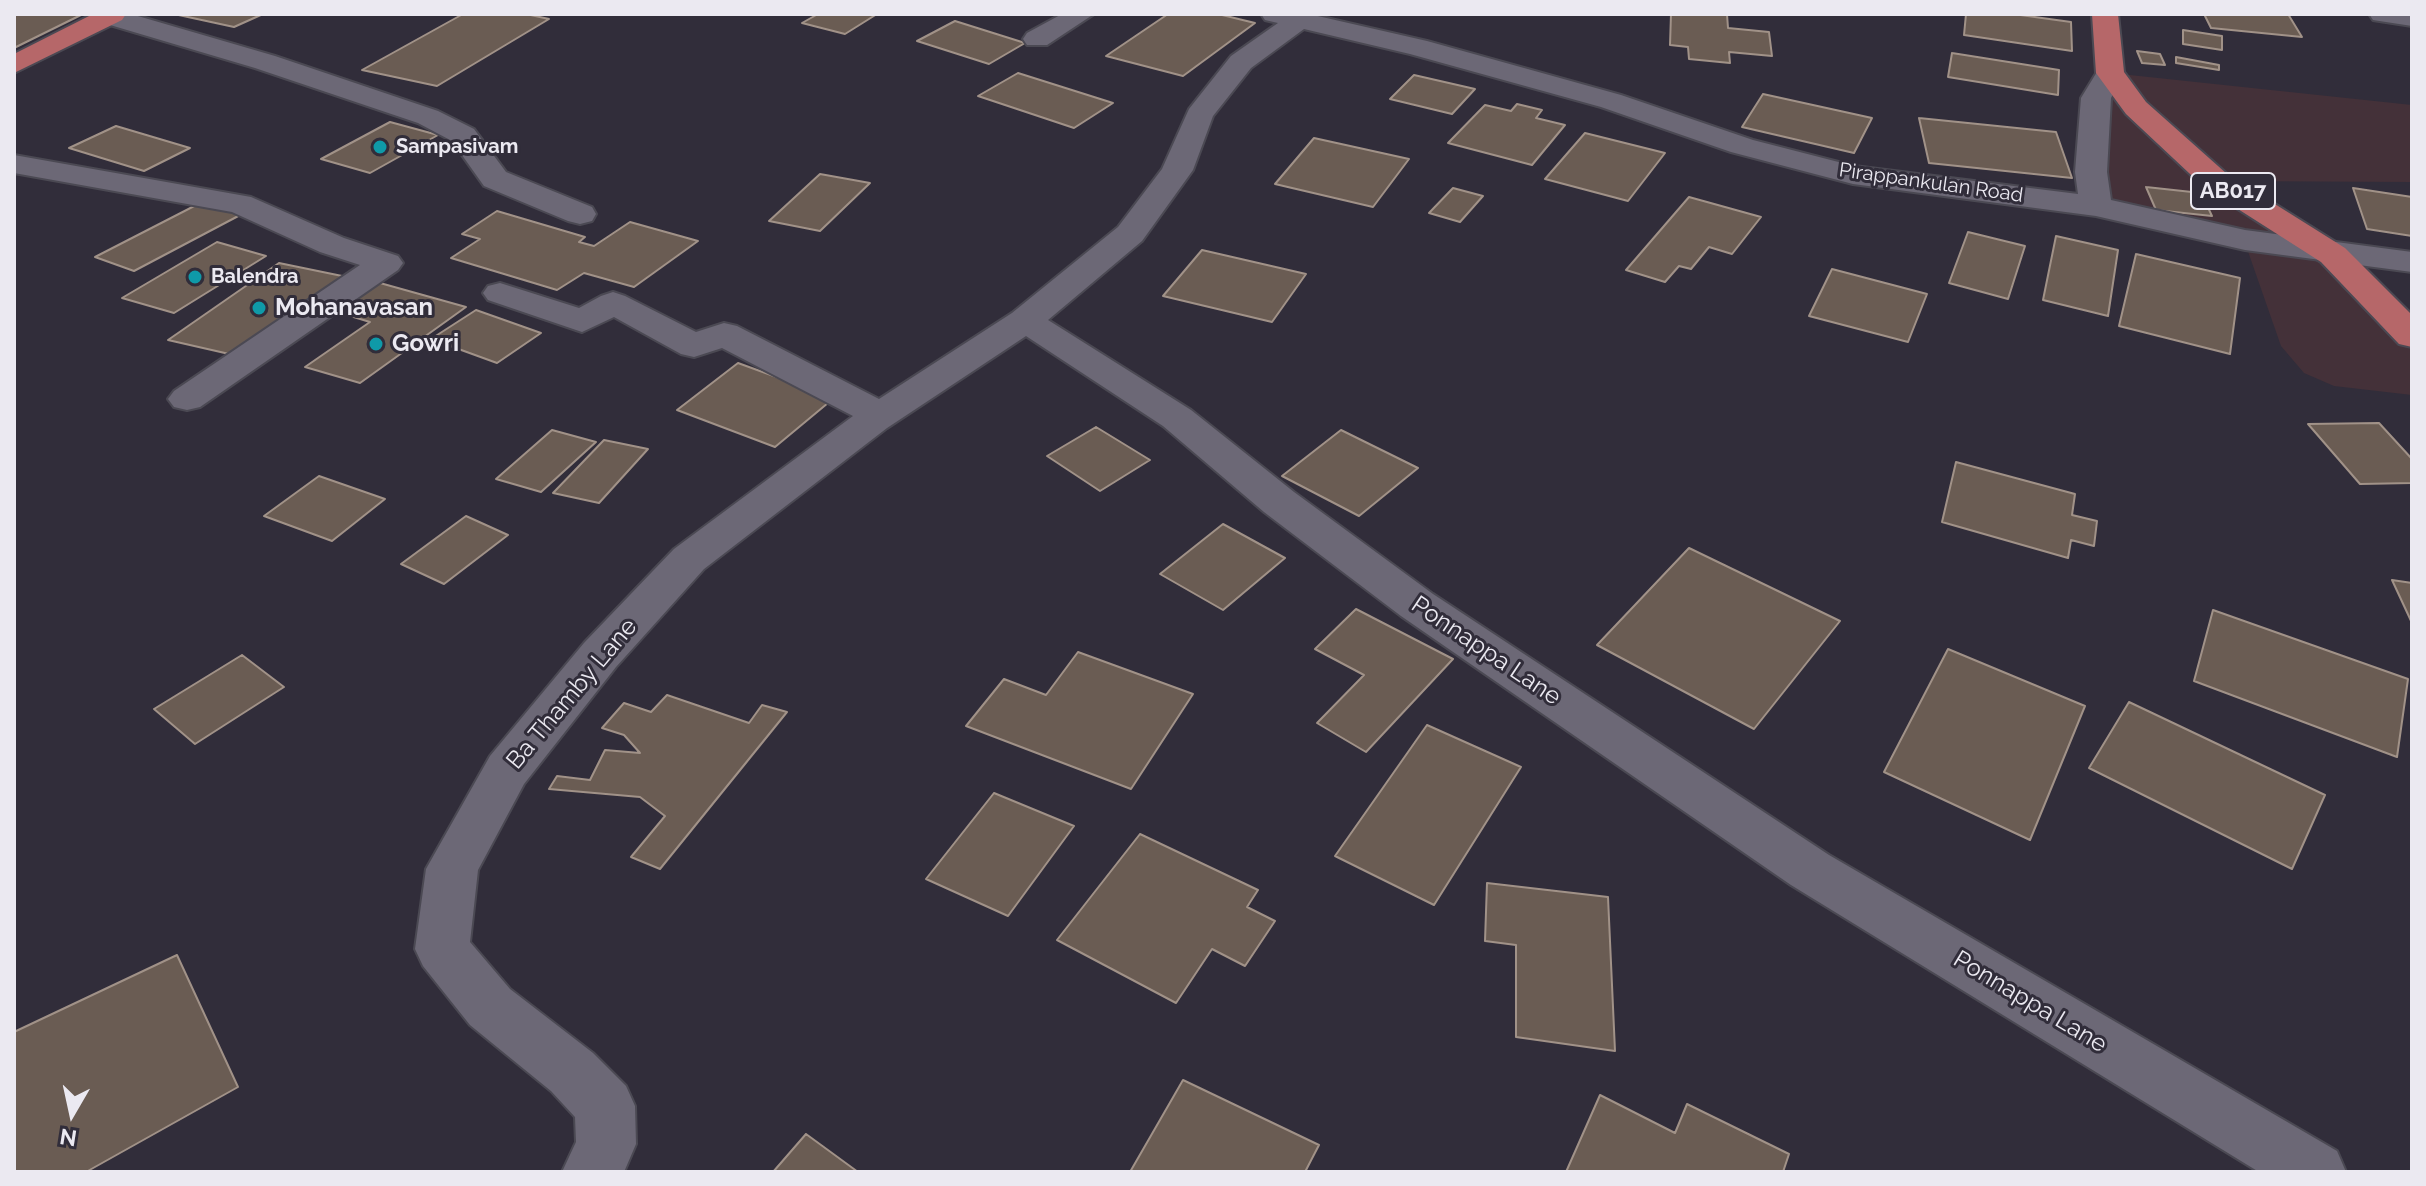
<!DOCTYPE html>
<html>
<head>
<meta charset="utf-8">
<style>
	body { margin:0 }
	#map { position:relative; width:2426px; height:1186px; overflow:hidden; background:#312d3a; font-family:Raleway,sans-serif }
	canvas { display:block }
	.frame { position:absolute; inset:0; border:16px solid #ebe9f1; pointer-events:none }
	.north { position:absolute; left:32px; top:1074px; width:80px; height:80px; -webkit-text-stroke:6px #312d3a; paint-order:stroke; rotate:189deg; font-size:22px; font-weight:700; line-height:32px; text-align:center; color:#ebe9f1 }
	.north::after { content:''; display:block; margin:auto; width:28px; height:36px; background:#ebe9f1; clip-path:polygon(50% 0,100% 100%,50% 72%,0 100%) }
</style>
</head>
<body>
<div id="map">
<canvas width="2426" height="1186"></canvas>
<div class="frame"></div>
<div class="north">N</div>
</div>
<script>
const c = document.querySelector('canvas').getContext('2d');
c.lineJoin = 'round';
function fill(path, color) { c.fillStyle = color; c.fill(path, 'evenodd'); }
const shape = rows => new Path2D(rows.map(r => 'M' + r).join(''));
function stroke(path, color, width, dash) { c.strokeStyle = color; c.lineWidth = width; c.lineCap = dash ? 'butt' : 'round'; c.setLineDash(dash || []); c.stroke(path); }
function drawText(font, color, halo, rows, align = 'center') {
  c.font = font + ' Raleway,sans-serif'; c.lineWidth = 6; c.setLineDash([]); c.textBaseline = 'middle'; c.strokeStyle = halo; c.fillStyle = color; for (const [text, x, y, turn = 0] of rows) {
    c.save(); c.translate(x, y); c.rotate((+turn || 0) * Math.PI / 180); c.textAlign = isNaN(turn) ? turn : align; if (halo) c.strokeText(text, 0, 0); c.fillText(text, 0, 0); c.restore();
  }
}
const industrial = shape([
	[2111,73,2412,105,2412,182,2218,181,2333,255,2412,336,2412,395,2334,386,2304,373,2281,346,2244,240,2096,206]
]);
const building = shape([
	[14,14,83,14,14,48,14,14],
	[174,14,263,14,234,27,174,14],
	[463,14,526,14,549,19,437,86,362,70,463,14],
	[818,14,877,14,845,34,802,23,818,14],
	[1168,14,1218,14,1255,23,1183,76,1106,56,1168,14],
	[1671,14,1727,14,1728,28,1769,32,1772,56,1729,52,1730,63,1689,59,1688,47,1670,45,1671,14],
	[1966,14,2013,14,2071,22,2072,51,1964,35,1966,14],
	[2204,14,2288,14,2302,37,2211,28,2204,14],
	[955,21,1025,43,989,64,917,41,955,21],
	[2183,30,2222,36,2222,50,2183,44,2183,30],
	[2137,51,2160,54,2165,65,2142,63,2137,51],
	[1952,53,2059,70,2058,95,1948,77,1952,53],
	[2176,57,2219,65,2219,70,2176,63,2176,57],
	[1018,73,1113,103,1074,128,978,96,1018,73],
	[1414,75,1475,89,1452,114,1390,99,1414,75],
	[1763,94,1872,118,1854,153,1742,127,1763,94],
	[1517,104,1542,110,1536,118,1565,125,1532,165,1448,143,1485,105,1511,111,1517,104],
	[1919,118,2056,132,2072,178,1929,163,1919,118],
	[390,122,438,135,370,173,321,159,390,122],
	[116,126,190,148,144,171,69,148,116,126],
	[1585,133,1665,153,1628,201,1545,179,1585,133],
	[1314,138,1409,159,1373,207,1275,184,1314,138],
	[820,174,870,183,820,231,769,221,820,174],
	[2146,187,2201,193,2212,216,2156,210,2146,187],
	[1453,188,1483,196,1460,222,1429,213,1453,188],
	[2353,188,2412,197,2412,236,2367,229,2353,188],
	[1689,197,1761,217,1732,254,1709,247,1691,269,1679,266,1665,282,1626,270,1689,197],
	[206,200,244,213,134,271,95,257,206,200],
	[497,211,585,237,579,242,594,246,630,222,698,241,634,287,584,273,557,290,451,258,480,239,462,234,497,211],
	[1968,232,2025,246,2008,299,1949,283,1968,232],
	[2056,236,2118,250,2108,316,2043,300,2056,236],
	[217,242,266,256,174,313,122,298,217,242],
	[1202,250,1306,274,1272,322,1163,296,1202,250],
	[2136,254,2240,278,2230,354,2119,326,2136,254],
	[279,263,347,277,238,356,168,340,279,263],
	[1832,269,1927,294,1908,342,1809,316,1832,269],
	[380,283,466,307,360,383,305,367,370,322,337,312,380,283],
	[476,310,541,333,497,363,431,339,476,310],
	[738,363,834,398,775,447,677,410,738,363],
	[2379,423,2412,459,2412,483,2360,484,2308,424,2379,423],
	[1096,427,1150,460,1100,491,1047,456,1096,427],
	[552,430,596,442,541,492,496,479,552,430],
	[1341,430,1418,468,1359,516,1282,476,1341,430],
	[604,440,648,449,599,503,553,493,604,440],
	[1956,462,2075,494,2072,515,2097,521,2094,546,2071,540,2068,558,1942,522,1956,462],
	[319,476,385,499,332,541,264,516,319,476],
	[466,516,508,535,444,584,401,564,466,516],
	[1223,524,1285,558,1223,610,1160,574,1223,524],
	[1689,548,1840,621,1754,729,1597,645,1689,548],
	[2392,580,2412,583,2412,623,2392,580],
	[1356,609,1453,659,1366,752,1317,723,1364,675,1315,649,1356,609],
	[2213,610,2408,679,2397,757,2194,681,2213,610],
	[1948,649,2085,706,2030,840,1884,772,1948,649],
	[1078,652,1193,694,1131,789,966,726,1004,679,1046,695,1078,652],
	[242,655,284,687,195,744,154,709,242,655],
	[667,695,749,723,762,705,787,712,660,869,631,857,665,816,640,797,549,789,557,776,590,780,605,750,640,753,624,735,602,728,624,703,651,712,667,695],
	[2129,702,2325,795,2292,869,2089,768,2129,702],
	[1427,725,1521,767,1434,905,1335,856,1427,725],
	[994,793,1074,826,1008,916,926,879,994,793],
	[1140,834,1258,890,1247,907,1275,921,1245,966,1212,949,1176,1003,1057,940,1140,834],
	[1487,883,1608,897,1615,1051,1516,1037,1516,945,1485,941,1487,883],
	[177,955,238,1087,86,1172,14,1172,14,1032,177,955],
	[1183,1080,1319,1145,1305,1172,1130,1172,1183,1080],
	[1600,1095,1675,1133,1687,1104,1789,1154,1783,1172,1566,1172,1600,1095],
	[806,1134,858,1172,773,1172,806,1134]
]);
const street = shape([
	[97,14,131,14,275,56,438,111,474,129,506,172,592,207,596,214,592,221,580,224,568,221,484,186,452,141,418,123,255,68,100,22,97,14],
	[1062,14,1094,14,1047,45,1027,45,1023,39,1027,33,1062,14],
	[1261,14,1309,14,1427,41,1621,95,1753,140,1854,166,2078,194,2075,172,2081,98,2100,67,2110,65,2120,67,2124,73,2111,98,2107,172,2111,200,2245,230,2412,252,2412,272,2245,250,2096,216,1853,184,1731,152,1601,107,1410,54,1304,29,1251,68,1213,116,1193,170,1142,241,1048,320,1191,410,1294,492,1433,594,1829,855,2337,1151,2346,1172,2259,1172,1791,885,1401,616,1264,512,1163,426,1026,336,887,428,704,569,616,667,524,784,478,870,470,942,510,989,593,1053,626,1086,635,1106,636,1144,624,1172,562,1172,576,1142,575,1117,551,1091,470,1025,423,966,415,949,426,869,490,756,584,643,674,549,853,416,722,348,694,357,681,354,614,317,582,332,488,300,483,293,488,286,500,283,579,308,601,296,613,292,625,296,696,332,724,323,737,326,879,399,1012,313,1118,227,1162,169,1189,109,1231,56,1278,23,1265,20,1261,14],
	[2369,14,2412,14,2412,26,2373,20,2369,14],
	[14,155,251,197,344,238,398,256,403,263,398,270,200,407,187,410,174,407,168,399,174,391,360,265,320,252,232,212,14,173,14,155]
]);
const primary = shape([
	[93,14,126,14,122,20,14,73,14,54,93,14],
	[2092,14,2118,14,2124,72,2146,102,2227,174,2345,248,2412,315,2412,347,2399,344,2321,262,2205,188,2126,114,2096,73,2092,14]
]);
const markers = [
	[380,147,8,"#0f9aa8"],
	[195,277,8,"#0f9aa8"],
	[259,308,8,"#0f9aa8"],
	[376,344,8,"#0f9aa8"]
];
const farPoinames = [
	["Sampasivam",396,147],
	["Balendra",211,277]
];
const farStreetnames = [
	["Pirappankulan Road",1931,183,8]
];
const shields = [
	[2233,191,84]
];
const shieldNames = [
	["AB017",2233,191]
];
const poiNames = [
	["Mohanavasan",275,308],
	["Gowri",392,344]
];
const streetNames = [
	["Ponnappa Lane",1486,651,34],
	["Ba Thamby Lane",572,694,-50],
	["Ponnappa Lane",2030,1002,31]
];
fill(industrial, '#443139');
fill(building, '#6a5c53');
stroke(building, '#a19288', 2);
stroke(street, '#4b4953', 4);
stroke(primary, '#4b4953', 4);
fill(street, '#6c6876');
fill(primary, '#b66769');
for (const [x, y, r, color] of markers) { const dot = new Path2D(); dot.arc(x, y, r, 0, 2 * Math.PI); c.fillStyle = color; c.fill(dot); stroke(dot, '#312d3a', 3); }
drawText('bold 20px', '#ebe9f1', '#312d3a', farPoinames, 'left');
drawText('20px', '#ebe9f1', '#312d3a', farStreetnames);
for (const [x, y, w] of shields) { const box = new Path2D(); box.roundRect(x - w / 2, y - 18, w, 36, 6); c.fillStyle = '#312d3a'; c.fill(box); stroke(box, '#ebe9f1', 2); }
drawText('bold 22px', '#ebe9f1', null, shieldNames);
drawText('bold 24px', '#ebe9f1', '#312d3a', poiNames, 'left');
drawText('24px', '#ebe9f1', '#312d3a', streetNames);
</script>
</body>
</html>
